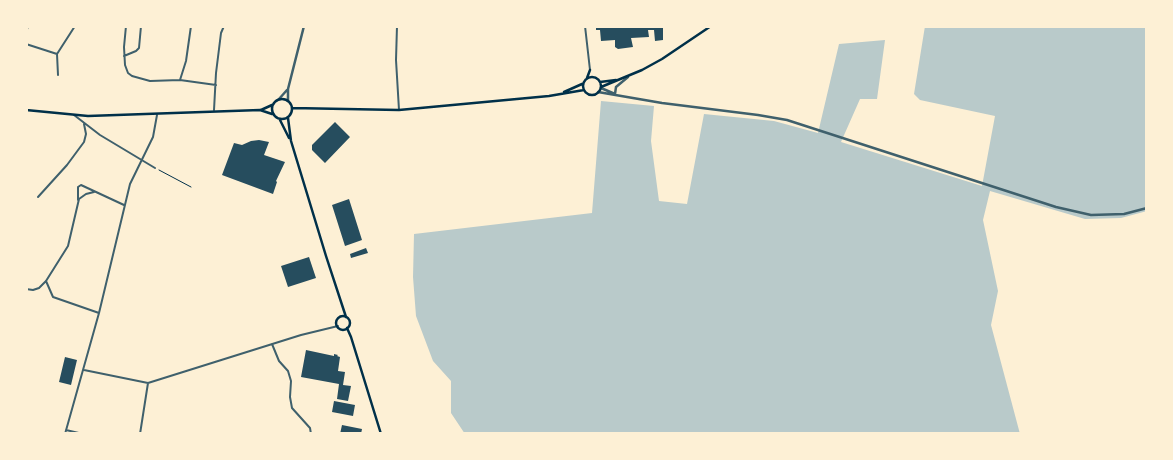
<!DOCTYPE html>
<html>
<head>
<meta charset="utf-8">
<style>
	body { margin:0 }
	#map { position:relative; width:1173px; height:460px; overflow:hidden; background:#fdf0d5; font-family:Montserrat,sans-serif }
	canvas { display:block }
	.frame { position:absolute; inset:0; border:28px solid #fdf0d5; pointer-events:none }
</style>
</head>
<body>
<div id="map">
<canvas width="1173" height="460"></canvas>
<div class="frame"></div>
</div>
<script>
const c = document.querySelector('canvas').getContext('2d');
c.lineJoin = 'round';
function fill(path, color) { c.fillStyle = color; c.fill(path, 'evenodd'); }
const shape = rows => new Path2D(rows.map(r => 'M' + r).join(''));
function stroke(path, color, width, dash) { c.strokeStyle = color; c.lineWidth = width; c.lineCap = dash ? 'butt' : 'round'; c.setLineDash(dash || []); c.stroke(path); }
const green = shape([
	[925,26,1147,26,1147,211,1121,218,1085,219,990,191,983,220,998,291,991,325,1020,434,465,434,451,413,451,381,433,361,416,316,413,277,414,234,592,213,601,101,654,106,651,141,659,201,687,204,704,114,774,121,818,133,839,44,885,40,877,99,860,99,841,142,982,186,995,116,920,100,914,94]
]);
const building = shape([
	[596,26,663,26,663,40,655,41,654,30,648,30,649,37,631,38,633,47,618,49,615,47,615,40,601,41,600,30,596,30],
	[335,122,350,137,325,163,312,150,312,145],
	[259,140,269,142,264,155,285,162,276,181,277,182,273,194,222,175,234,143,242,145,251,141],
	[349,199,362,240,345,246,332,205],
	[366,248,368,253,351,258,350,254],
	[309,257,316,278,288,287,281,266],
	[306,350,334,356,334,354,338,355,337,356,340,357,338,371,345,372,343,385,351,386,348,401,337,399,339,384,301,377],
	[65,357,77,360,71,385,59,382],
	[334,401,355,405,353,416,332,412],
	[342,425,362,429,361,434,340,434]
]);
const path = shape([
	[159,170,191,187]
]);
const minor = shape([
	[126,26,124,47,125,65,128,73,132,76,150,81,180,80,216,85],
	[397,26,396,60,399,110],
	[585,26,590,70],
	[26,33,28,26],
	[26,44,57,54,75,26],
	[57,54,58,75],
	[124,56,136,51,139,48,141,26],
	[180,80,186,61,191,26],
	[214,110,216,73,221,33,224,26],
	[74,115,100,135,155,168],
	[38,197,67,165,84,142,86,134,84,124],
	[78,200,78,187,81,185,124,205],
	[46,281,53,297,99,313],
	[26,289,33,290,39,288,46,281,68,246,79,199,86,194,94,192],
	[272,344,279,361,288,371,291,381,290,397,292,408,310,428,311,434],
	[84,370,148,383],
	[148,383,301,335,338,326],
	[66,430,83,434],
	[65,434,99,313,130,184,153,137,157,115],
	[140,434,148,383]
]);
const tertiary = shape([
	[601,88,615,94],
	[598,92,662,103,758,115,787,120,1056,207,1091,215,1124,214,1147,208],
	[615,94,616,87,628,77],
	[279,99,287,90],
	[288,101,288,89,304,26]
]);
const secondary = shape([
	'583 86a9 9 0 1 1 18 0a9 9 0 1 1-18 0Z',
	[587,78,590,70],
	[600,82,616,80],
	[601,87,642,70,662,59,711,26],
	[564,92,582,84],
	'272 109a10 10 0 1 1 20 0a10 10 0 1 1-20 0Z',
	[292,108,399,110,549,96,584,90],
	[26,110,88,116,260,110,272,114],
	[261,110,272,105],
	[288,118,291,141,326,256,346,317],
	[280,120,289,138],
	'336 323a7 7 0 1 1 14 0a7 7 0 1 1-14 0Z',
	[347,328,351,337,381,434]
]);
fill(green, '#b9caca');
fill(building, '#264d5e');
stroke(path, '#003049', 1);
stroke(minor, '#3f606c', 2);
stroke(tertiary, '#3f606c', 2.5);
stroke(secondary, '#003049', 2.5);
</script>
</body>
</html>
